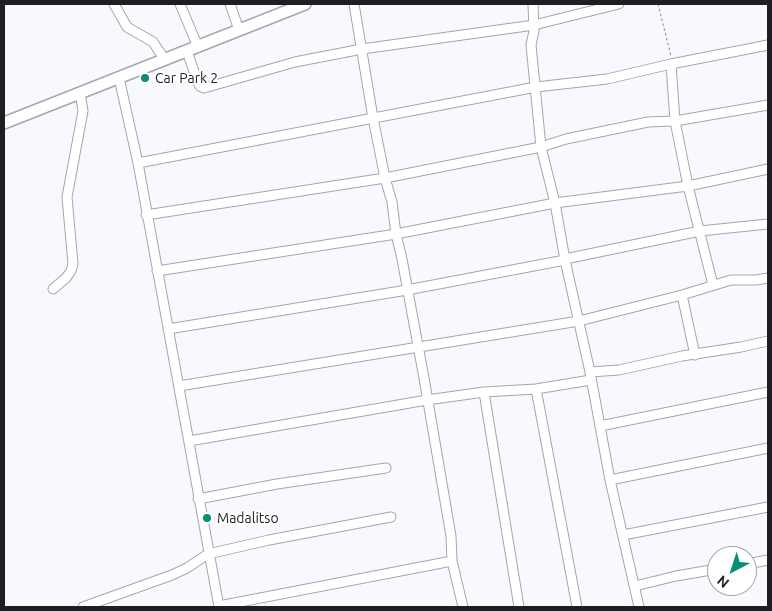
<!DOCTYPE html>
<html>
<head>
<meta charset="utf-8">
<style>
	body { margin:0 }
	#map { position:relative; width:772px; height:611px; overflow:hidden; background:#f7f9fe; font-family:Ubuntu,sans-serif }
	canvas { display:block }
	.frame { position:absolute; inset:0; border:5px solid #1e1f22; pointer-events:none }
	.north { position:absolute; left:707px; top:546px; width:50px; height:50px; box-sizing:border-box; background:#fff; border:1px solid #a5a5a7; border-radius:50%; rotate:220deg; font-size:14px; font-weight:700; line-height:20px; text-align:center; color:#1e1f22 }
	.north::after { content:''; display:block; margin:auto; width:18px; height:22px; background:#098f77; clip-path:polygon(50% 0,100% 100%,50% 72%,0 100%) }
</style>
</head>
<body>
<div id="map">
<canvas width="772" height="611"></canvas>
<div class="frame"></div>
<div class="north">N</div>
</div>
<script>
const c = document.querySelector('canvas').getContext('2d');
c.lineJoin = 'round';
const shape = rows => new Path2D(rows.map(r => 'M' + r).join(''));
function stroke(path, color, width, dash) { c.strokeStyle = color; c.lineWidth = width; c.lineCap = dash ? 'butt' : 'round'; c.setLineDash(dash || []); c.stroke(path); }
function drawText(font, color, halo, rows, align = 'center') {
  c.font = font + ' Ubuntu,sans-serif'; c.lineWidth = 4; c.setLineDash([]); c.textBaseline = 'middle'; c.strokeStyle = halo; c.fillStyle = color; for (const [text, x, y, turn = 0] of rows) {
    c.save(); c.translate(x, y); c.rotate((+turn || 0) * Math.PI / 180); c.textAlign = isNaN(turn) ? turn : align; if (halo) c.strokeText(text, 0, 0); c.fillText(text, 0, 0); c.restore();
  }
}
const path = shape([
	[658,4,671,56]
]);
const minor = shape([
	[114,4,127,27,153,42,165,60],
	[180,4,198,47],
	[230,4,239,30],
	[533,4,534,31,531,45,541,147,555,203,565,260,590,372,610,480,639,607],
	[187,51,198,83,200,86,204,88,295,62,362,49,534,25,619,4],
	[671,64,675,121,688,186,713,285],
	[119,78,138,163,219,607],
	[138,163,536,87,607,79,671,64,768,45],
	[146,215,385,178,541,147,566,139,648,122,675,121,768,105],
	[565,259,700,231,768,224],
	[157,271,396,234,555,203,688,186,768,169],
	[53,289,66,278,71,271,73,264,67,197,83,111,80,93],
	[682,295,731,280,756,280,768,278],
	[168,329,407,290,565,260],
	[590,372,619,370,682,356,741,347,768,341],
	[179,386,579,321,682,295,695,355],
	[536,389,577,607],
	[484,392,519,607],
	[600,426,768,392],
	[189,441,427,400,484,392,536,389,591,380],
	[610,480,768,448],
	[198,499,277,484,386,468],
	[623,535,768,507],
	[452,561,463,607],
	[747,564,768,560],
	[635,586,676,576,717,569],
	[219,606,452,561,451,536,424,378,402,259,396,234,392,202,385,178,373,118,354,4],
	[83,607,172,575,187,568,208,554,269,540,391,517]
]);
const tertiary = shape([
	[4,123,305,4]
]);
const markers = [
	[145,78,5,"#098f77"],
	[207,518,5,"#098f77"]
];
const poiNames = [
	["Car Park 2",155,78],
	["Madalitso",217,518]
];
stroke(minor, '#a4a6af', 11);
stroke(tertiary, '#a4a6af', 14);
stroke(path, '#86888b', 1, [2.5, 2.5]);
stroke(minor, '#fff', 9);
stroke(tertiary, '#fff', 11);
for (const [x, y, r, color] of markers) { const dot = new Path2D(); dot.arc(x, y, r, 0, 2 * Math.PI); c.fillStyle = color; c.fill(dot); stroke(dot, '#fff', 2); }
drawText('14px', '#1e1f22', '#fff', poiNames, 'left');
</script>
</body>
</html>
